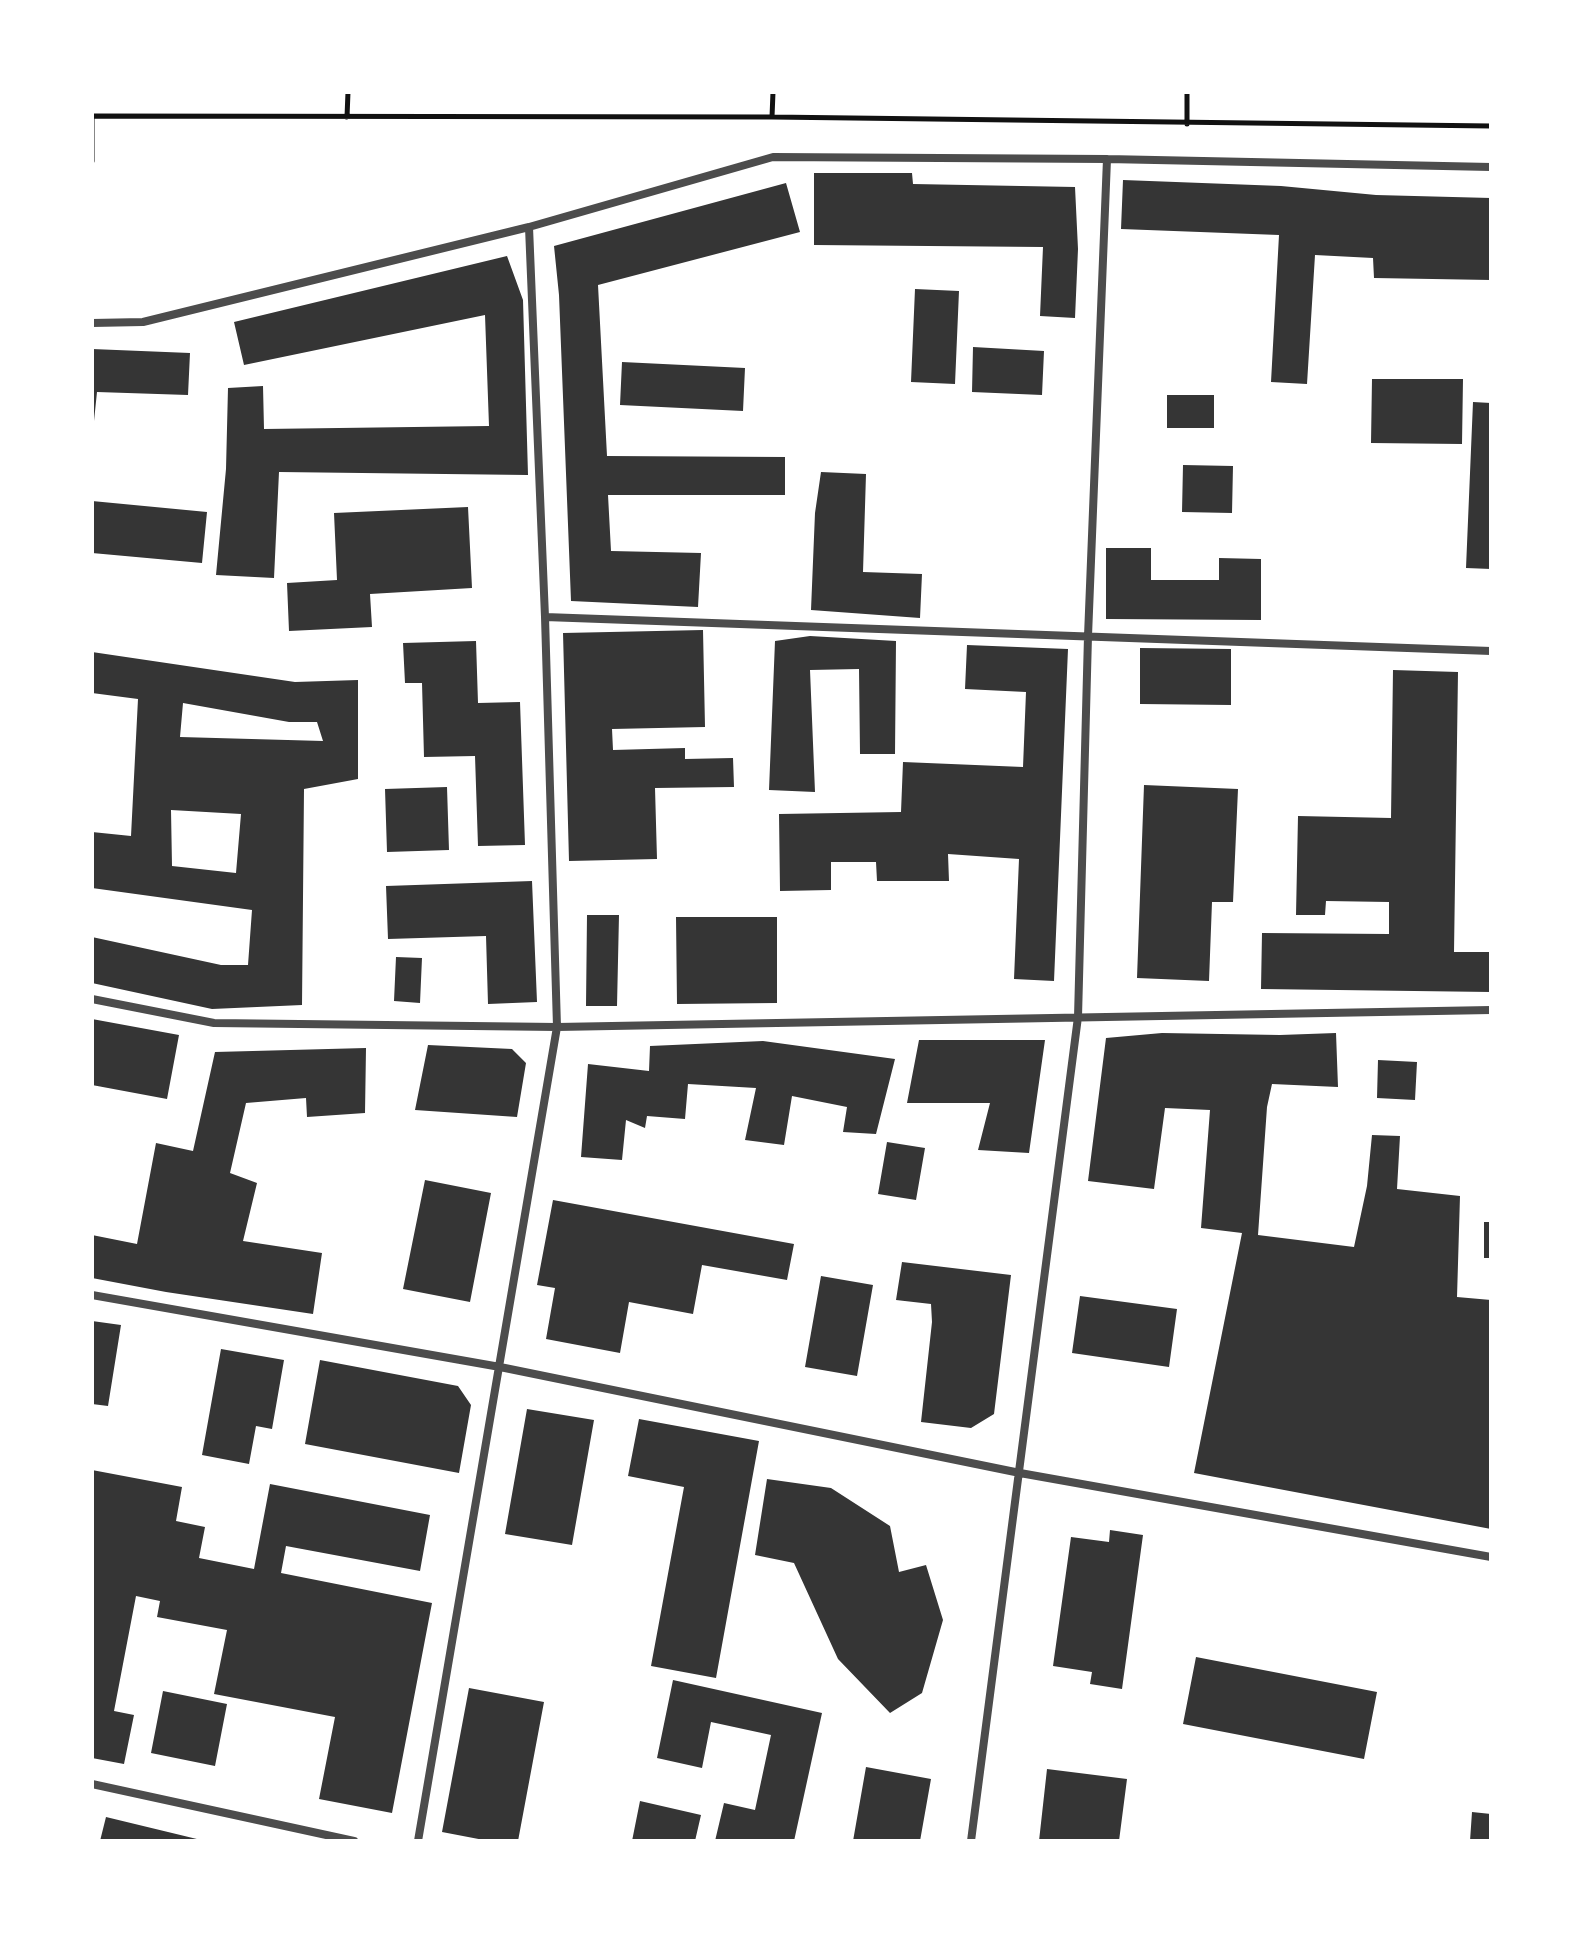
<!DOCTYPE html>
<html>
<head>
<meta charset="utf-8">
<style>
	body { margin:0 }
	#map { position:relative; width:1583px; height:1933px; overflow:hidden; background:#fff; font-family:"Noto Sans",sans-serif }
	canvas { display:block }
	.frame { position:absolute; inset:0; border:94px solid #fff; pointer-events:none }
</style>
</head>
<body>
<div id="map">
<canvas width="1583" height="1933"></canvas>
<div class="frame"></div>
</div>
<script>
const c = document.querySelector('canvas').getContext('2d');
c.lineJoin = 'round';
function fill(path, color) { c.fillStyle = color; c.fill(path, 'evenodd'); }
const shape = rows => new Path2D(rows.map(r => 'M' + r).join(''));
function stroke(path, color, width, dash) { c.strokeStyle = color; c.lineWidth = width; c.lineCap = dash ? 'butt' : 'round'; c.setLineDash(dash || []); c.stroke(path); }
const building = shape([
	[814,173,912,173,913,184,1075,187,1078,249,1075,318,1040,316,1043,247,814,245],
	[1123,180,1281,186,1376,195,1491,198,1491,280,1374,278,1373,258,1315,255,1307,384,1271,382,1279,235,1121,229],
	[786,183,800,232,598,285,607,456,785,457,785,495,608,495,611,551,701,553,698,607,571,601,559,295,554,246],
	[507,256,523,300,528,475,279,472,274,578,216,575,226,469,228,388,263,386,264,429,489,426,485,315,244,365,234,322],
	[915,289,959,291,955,384,911,382],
	[973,347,1044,351,1042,395,972,392],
	[92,349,190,353,188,395,97,392,94,421,92,421],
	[622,362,745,368,743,411,620,405],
	[1372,379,1463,379,1462,444,1371,443],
	[1167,395,1214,395,1214,428,1167,428],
	[1473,402,1491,403,1491,569,1466,568],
	[1183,465,1233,466,1232,513,1182,512],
	[821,472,866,474,863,572,922,574,920,618,811,610,815,513],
	[92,501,207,512,202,563,92,553],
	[468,507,472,588,370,594,372,627,289,631,287,583,337,580,334,513],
	[1106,548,1151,548,1151,580,1219,580,1219,558,1261,559,1261,620,1106,619],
	[703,630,705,727,612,729,613,750,685,748,685,759,733,758,734,787,655,788,657,859,569,861,563,633],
	[810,636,896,641,895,754,860,754,859,669,810,670,815,792,769,790,775,641],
	[476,641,478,703,520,702,525,845,478,846,475,756,424,757,422,683,405,683,403,643],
	[967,645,1068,649,1054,981,1014,979,1019,859,948,854,949,881,877,881,876,862,831,862,831,890,780,891,779,814,901,812,903,762,1023,767,1026,692,965,689],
	[1140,648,1231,649,1231,705,1140,704],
	[92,652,295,682,358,680,358,779,304,789,302,1005,212,1009,92,983,92,937,221,965,248,965,252,910,92,888,92,832,131,836,138,699,92,693],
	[183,703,289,722,317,722,323,741,180,737],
	[171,810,241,814,236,873,172,866],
	[1393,670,1458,672,1454,952,1491,952,1491,992,1261,989,1262,933,1389,934,1389,902,1326,901,1325,915,1296,915,1298,816,1391,818],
	[1144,785,1238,789,1233,902,1212,902,1209,981,1137,978],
	[447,787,449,850,387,852,385,789],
	[532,881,537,1002,488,1004,486,936,388,939,386,886],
	[587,915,619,915,617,1006,586,1006],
	[676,917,777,917,777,1003,677,1004],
	[396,957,422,958,420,1003,394,1001],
	[92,1019,179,1035,167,1099,92,1085],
	[1162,1033,1280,1035,1336,1033,1338,1087,1272,1084,1267,1107,1258,1235,1354,1247,1367,1186,1372,1135,1400,1136,1397,1189,1460,1196,1457,1297,1491,1300,1491,1529,1194,1473,1242,1233,1201,1228,1210,1110,1165,1108,1154,1189,1088,1181,1106,1038],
	[919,1040,1045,1040,1029,1153,978,1150,990,1103,907,1103],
	[763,1041,895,1059,876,1134,843,1132,847,1107,792,1096,784,1145,745,1140,756,1088,688,1084,685,1119,647,1116,645,1128,626,1120,622,1160,581,1157,588,1064,649,1071,650,1046],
	[428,1045,512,1049,526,1063,517,1117,415,1110],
	[366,1048,365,1113,307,1117,306,1098,246,1103,230,1173,257,1183,243,1241,322,1253,313,1314,166,1292,92,1278,92,1235,137,1244,156,1143,193,1151,215,1052],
	[1378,1060,1417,1062,1415,1100,1377,1098],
	[887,1142,925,1148,916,1200,878,1194],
	[425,1180,491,1193,470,1302,403,1289],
	[553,1200,794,1244,787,1280,702,1265,693,1314,629,1302,620,1353,546,1339,555,1288,537,1285],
	[1484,1222,1491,1222,1491,1258,1484,1258],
	[902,1262,1011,1275,994,1414,971,1428,921,1422,932,1322,931,1304,896,1300],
	[821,1276,873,1285,857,1376,805,1367],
	[1080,1296,1177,1309,1169,1367,1072,1353],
	[92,1321,121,1325,108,1406,92,1404],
	[221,1349,284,1360,272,1429,256,1426,249,1464,202,1455],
	[320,1360,458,1386,471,1405,459,1473,305,1444],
	[527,1409,594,1420,572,1545,505,1534],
	[639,1419,759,1441,716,1678,651,1666,684,1487,628,1476],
	[92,1470,182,1487,176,1521,205,1527,199,1558,254,1569,270,1484,430,1515,420,1571,286,1546,281,1573,432,1603,392,1813,319,1799,335,1717,214,1694,227,1630,157,1617,160,1601,136,1596,114,1711,134,1715,124,1764,92,1758],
	[767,1479,831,1488,890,1526,899,1572,926,1565,943,1620,922,1693,890,1713,838,1659,794,1563,755,1555],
	[1110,1530,1143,1535,1122,1689,1090,1684,1092,1672,1053,1666,1071,1537,1109,1542],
	[1196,1657,1377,1692,1364,1759,1183,1724],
	[673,1680,822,1713,794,1841,715,1841,724,1803,755,1810,771,1735,711,1722,702,1768,657,1758],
	[469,1688,544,1702,518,1841,489,1841,442,1832],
	[163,1691,227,1704,215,1766,151,1753],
	[866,1767,931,1779,920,1841,853,1841],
	[1047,1769,1127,1779,1119,1841,1039,1841],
	[640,1801,701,1815,695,1841,632,1841],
	[1472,1812,1491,1814,1491,1841,1470,1841],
	[106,1817,201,1840,201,1841,100,1841]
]);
const path = shape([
	[92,116,772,117,1491,126],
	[347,117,348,92],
	[772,117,773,92],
	[1187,124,1187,92],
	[92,161,92,116]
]);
const minor = shape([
	[92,323,143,322,529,227,773,157,1107,159,1491,167],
	[545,617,1491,651],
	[92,999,214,1023,557,1027,1491,1010],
	[92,1295,500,1367,1020,1473,1491,1557],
	[92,1784,354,1841],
	[418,1841,557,1027,545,617,529,227],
	[971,1841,1078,1017,1088,636,1107,159]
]);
fill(building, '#353535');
stroke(path, '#111', 5);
stroke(minor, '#4c4c4c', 8);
</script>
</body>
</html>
